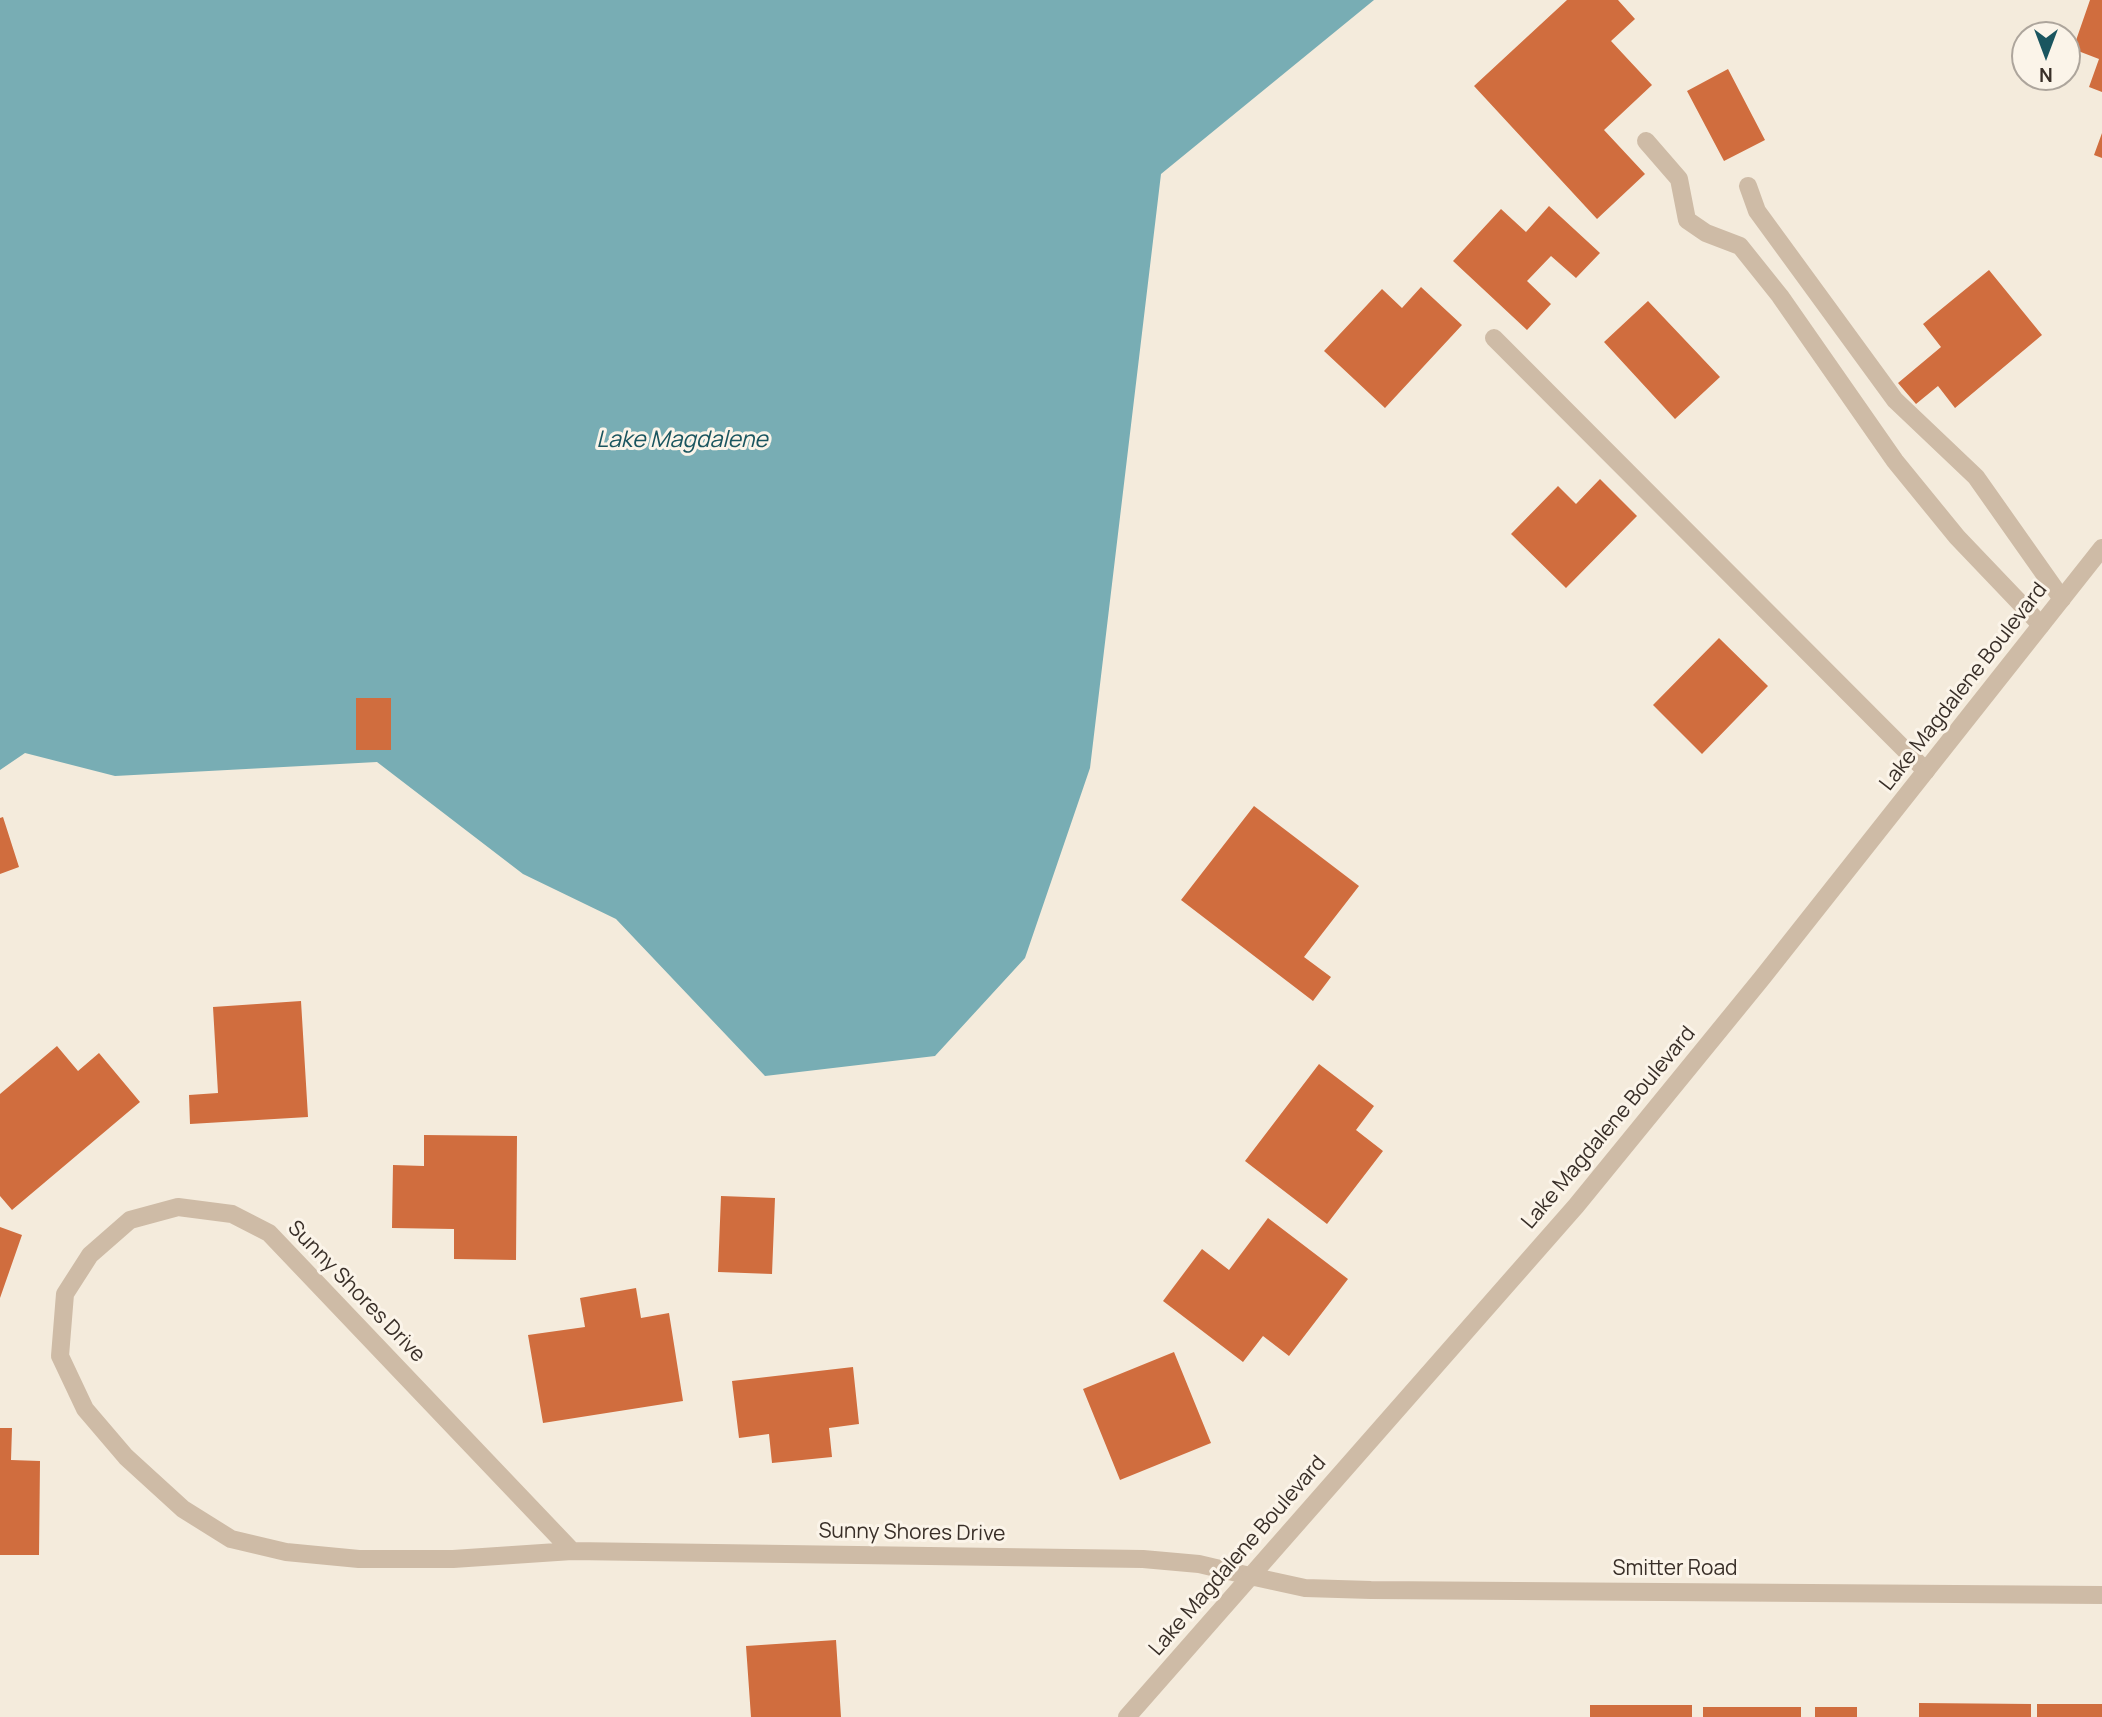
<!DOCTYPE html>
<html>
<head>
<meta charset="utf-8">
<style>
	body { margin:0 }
	#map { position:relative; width:2102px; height:1717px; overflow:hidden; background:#f4ebdc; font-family:Manrope,sans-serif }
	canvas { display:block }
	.north { position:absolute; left:2011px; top:21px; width:70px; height:70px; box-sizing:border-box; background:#fbf4e9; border:2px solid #ada59c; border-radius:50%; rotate:180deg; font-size:19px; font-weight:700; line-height:28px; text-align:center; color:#392f28 }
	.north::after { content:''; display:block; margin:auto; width:24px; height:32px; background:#1a555f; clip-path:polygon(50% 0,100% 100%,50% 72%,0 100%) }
</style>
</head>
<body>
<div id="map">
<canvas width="2102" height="1717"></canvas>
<div class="north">N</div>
</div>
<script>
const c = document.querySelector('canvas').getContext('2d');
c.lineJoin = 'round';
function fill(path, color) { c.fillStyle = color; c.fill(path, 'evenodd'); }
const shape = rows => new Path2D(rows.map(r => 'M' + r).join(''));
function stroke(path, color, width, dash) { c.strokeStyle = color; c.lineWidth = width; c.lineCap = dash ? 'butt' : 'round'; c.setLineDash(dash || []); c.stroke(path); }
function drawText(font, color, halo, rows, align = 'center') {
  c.font = font + ' Manrope,sans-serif'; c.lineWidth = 6; c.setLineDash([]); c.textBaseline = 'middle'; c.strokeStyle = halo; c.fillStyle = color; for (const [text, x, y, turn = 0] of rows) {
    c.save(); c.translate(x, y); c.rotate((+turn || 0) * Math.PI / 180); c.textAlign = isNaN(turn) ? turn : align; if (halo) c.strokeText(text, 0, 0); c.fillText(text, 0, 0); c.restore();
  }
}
const water = shape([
	[0,0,1374,0,1161,174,1090,768,1025,958,935,1056,765,1076,616,919,523,874,377,762,115,776,25,753,0,770]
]);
const building = shape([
	[1567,0,1618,0,1635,19,1611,41,1652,85,1604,130,1645,174,1597,219,1474,86],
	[2090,0,2102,0,2102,92,2089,87,2099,59,2073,49],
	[1728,69,1765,140,1724,161,1687,91],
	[2102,133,2102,158,2094,155],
	[1549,206,1600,253,1576,278,1551,256,1527,281,1551,304,1527,330,1453,261,1501,209,1526,232],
	[1989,270,2042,335,1955,408,1938,386,1916,404,1898,383,1941,347,1923,324],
	[1421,287,1462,325,1385,408,1324,351,1382,289,1402,308],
	[1648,301,1720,377,1675,419,1604,342],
	[1600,479,1637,516,1566,588,1511,534,1558,486,1576,504],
	[1719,638,1768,686,1702,754,1653,705],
	[356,698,391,698,391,750,356,750],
	[1254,806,1359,886,1304,957,1331,977,1313,1001,1181,900],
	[3,817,19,867,0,874,0,818],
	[301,1001,308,1117,190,1124,189,1095,218,1093,213,1007],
	[57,1046,78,1071,99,1053,140,1102,12,1210,0,1196,0,1094],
	[1319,1064,1374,1106,1356,1130,1383,1151,1327,1224,1245,1161],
	[424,1135,517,1136,516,1260,454,1259,454,1229,392,1228,393,1165,424,1166],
	[721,1196,775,1198,772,1274,718,1272],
	[1268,1218,1348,1279,1289,1356,1263,1336,1243,1362,1163,1301,1202,1249,1229,1270],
	[0,1227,22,1235,0,1298],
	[636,1288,641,1318,669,1313,683,1401,543,1423,528,1335,585,1327,580,1298],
	[1174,1352,1211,1443,1120,1480,1083,1389],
	[853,1367,859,1424,829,1428,832,1457,772,1463,769,1434,739,1438,732,1381],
	[0,1428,12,1428,11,1460,40,1461,39,1555,0,1555],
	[836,1640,841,1717,751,1717,746,1646],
	[1919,1703,2031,1704,2031,1717,1919,1717],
	[2037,1704,2102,1704,2102,1717,2037,1717],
	[1590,1705,1692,1705,1692,1717,1590,1717],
	[1703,1707,1801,1707,1801,1717,1703,1717],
	[1815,1707,1857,1707,1857,1717,1815,1717]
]);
const service = shape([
	[1646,141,1679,179,1687,220,1706,233,1740,246,1780,296,1895,461,1957,537,2041,625],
	[1748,186,1757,211,1895,400,1976,477,2062,599],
	[1494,338,1926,771]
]);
const minor = shape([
	[572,1551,453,1559,359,1559,286,1552,231,1539,183,1509,126,1457,85,1409,60,1356,65,1294,90,1255,130,1220,178,1207,232,1214,269,1233,572,1551,1143,1559,1199,1564,1250,1576]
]);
const tertiary = shape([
	[1250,1576,1305,1588,1371,1590,2102,1595],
	[1127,1717,1576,1206,1762,978,2102,548]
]);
const streetNames = [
	["Lake Magdalene Boulevard",1964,687,-52],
	["Lake Magdalene Boulevard",1609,1128,-50],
	["Sunny Shores Drive",356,1292,46],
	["Sunny Shores Drive",912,1533,1],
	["Lake Magdalene Boulevard",1238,1556,-49],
	["Smitter Road",1675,1569]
];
const waterNames = [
	["Lake Magdalene",682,441]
];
fill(water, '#78adb4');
fill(building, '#d06d3e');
stroke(service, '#cebba6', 18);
stroke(minor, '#cebba6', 18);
stroke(tertiary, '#cebba6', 18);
drawText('21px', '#392f28', '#fbf4e9', streetNames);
drawText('italic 23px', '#1a555f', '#fbf4e9', waterNames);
</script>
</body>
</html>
